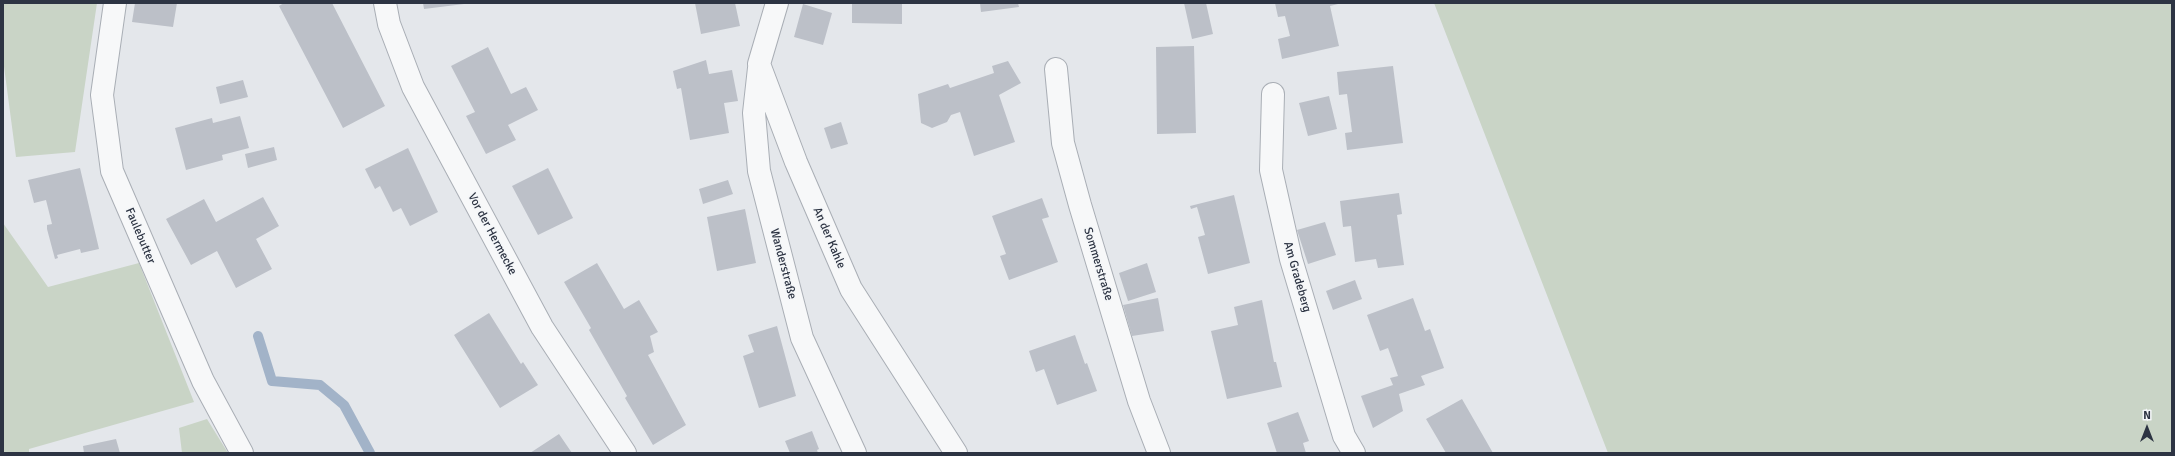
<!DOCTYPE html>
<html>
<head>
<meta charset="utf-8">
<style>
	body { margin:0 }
	#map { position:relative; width:2175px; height:456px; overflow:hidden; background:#e4e7eb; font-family:Signika,sans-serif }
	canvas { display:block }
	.frame { position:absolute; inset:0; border:4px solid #2d3443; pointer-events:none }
	.north { position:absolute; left:2127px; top:408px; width:40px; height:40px; -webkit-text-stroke:3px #f4f6f8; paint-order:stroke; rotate:0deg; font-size:11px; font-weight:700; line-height:16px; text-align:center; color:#2d3443 }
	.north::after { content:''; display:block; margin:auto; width:14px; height:18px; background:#2d3443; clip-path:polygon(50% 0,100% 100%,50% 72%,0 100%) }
</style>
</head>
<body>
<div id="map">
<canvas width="2175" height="456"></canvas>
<div class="frame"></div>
<div class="north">N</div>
</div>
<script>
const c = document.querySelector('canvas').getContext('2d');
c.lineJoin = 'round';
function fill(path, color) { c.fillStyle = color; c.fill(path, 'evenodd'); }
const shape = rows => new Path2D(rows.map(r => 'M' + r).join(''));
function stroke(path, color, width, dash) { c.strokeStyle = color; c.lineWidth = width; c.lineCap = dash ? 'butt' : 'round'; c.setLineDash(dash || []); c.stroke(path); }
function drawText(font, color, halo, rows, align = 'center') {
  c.font = font + ' Signika,sans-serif'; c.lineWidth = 3; c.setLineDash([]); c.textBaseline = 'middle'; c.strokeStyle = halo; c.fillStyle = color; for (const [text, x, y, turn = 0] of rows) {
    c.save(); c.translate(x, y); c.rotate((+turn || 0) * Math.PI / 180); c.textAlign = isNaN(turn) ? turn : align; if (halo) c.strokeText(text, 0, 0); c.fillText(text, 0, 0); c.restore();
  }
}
const green = shape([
	[3,3,97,3,75,152,16,157,3,59],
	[1434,3,2172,3,2172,453,1608,453],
	[3,223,48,287,139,263,194,402,29,449,29,453,3,453],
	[207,419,228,453,182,453,179,428]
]);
const stream = shape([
	[258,336,272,381,320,385,344,405,370,453]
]);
const building = shape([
	[135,3,177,3,173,27,132,22],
	[284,3,332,3,385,106,343,128,279,6],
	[423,3,464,3,464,4,424,9],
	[695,3,735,3,740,26,701,34],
	[852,3,902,3,902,24,852,23],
	[980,3,1018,3,1019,7,981,12],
	[1184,3,1206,3,1213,34,1192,39],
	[1275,3,1342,3,1330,6,1339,46,1282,59,1278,39,1290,36,1285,16,1278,17],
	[803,4,832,13,823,45,794,37],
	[1194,46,1196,133,1157,134,1156,47],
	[488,47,511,94,526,87,538,110,508,125,516,140,486,154,466,116,475,112,451,66],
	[706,60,709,74,732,70,738,101,724,103,729,133,690,140,681,88,677,89,673,71],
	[1008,61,1021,83,999,95,1015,142,974,156,960,112,951,115,947,122,932,128,921,123,918,94,948,84,950,88,994,73,992,66],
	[1393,66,1403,143,1347,150,1345,133,1352,132,1347,94,1339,95,1337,72],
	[243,80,248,97,220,104,216,87],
	[1329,96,1337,129,1308,136,1299,103],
	[240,116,249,148,222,155,223,160,186,170,175,128,212,118,213,123],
	[841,122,848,144,831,149,824,128],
	[274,147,277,160,248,168,245,154],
	[408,148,438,212,410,226,401,208,393,212,380,186,375,189,365,169],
	[80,168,99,249,81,253,80,249,57,255,58,258,55,259,47,229,47,225,52,224,46,200,34,203,28,180],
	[548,168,573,218,538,235,512,186],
	[728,180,733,194,703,204,699,189],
	[1399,193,1402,214,1397,215,1404,265,1378,268,1376,259,1355,262,1351,226,1343,227,1340,201],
	[1234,195,1250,263,1208,274,1198,237,1205,235,1197,207,1191,209,1190,206],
	[263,197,279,226,256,239,272,269,236,288,217,251,191,265,166,219,204,199,216,222],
	[1042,198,1049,217,1042,219,1058,262,1009,280,1000,256,1006,254,992,216],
	[745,209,756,263,717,271,707,217],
	[1325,222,1336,255,1308,264,1297,230],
	[597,263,624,309,639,300,658,332,650,336,654,352,648,355,686,425,653,445,625,398,627,396,589,330,591,328,564,282],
	[1147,263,1156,292,1128,301,1119,273],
	[1355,280,1362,299,1333,310,1326,291],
	[1158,298,1164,331,1132,336,1123,305],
	[1413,298,1425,331,1430,329,1444,368,1421,376,1425,385,1399,394,1403,411,1373,428,1361,396,1393,385,1390,378,1398,376,1388,348,1380,351,1367,315],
	[1262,300,1274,362,1276,362,1282,387,1227,399,1211,331,1238,325,1234,307],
	[489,313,521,364,523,362,538,385,500,408,454,335],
	[777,326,796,396,759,408,743,356,754,352,748,335],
	[1075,335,1085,364,1087,363,1097,391,1057,405,1044,369,1036,372,1029,351],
	[1462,399,1493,453,1446,453,1426,419],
	[1298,412,1309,441,1303,443,1306,453,1277,453,1267,423],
	[812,431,819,449,817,450,818,453,790,453,785,441],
	[559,434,572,453,530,453],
	[116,439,120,453,84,453,83,446]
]);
const minor = shape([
	[115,3,102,95,112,171,203,381,242,453],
	[385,3,389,24,413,87,542,327,625,453],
	[777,3,759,64,796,162,851,289,956,453],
	[759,68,754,113,759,171,802,338,855,453],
	[1056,69,1063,143,1080,205,1139,401,1159,453],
	[1273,94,1271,170,1291,259,1344,436,1354,453]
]);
const streetNames = [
	["Vor der Hermecke",492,234,62],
	["Faulebutter",140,236,67],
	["An der Kahle",829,238,67],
	["Wanderstraße",783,264,75],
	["Sommerstraße",1098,264,73],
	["Am Gradeberg",1297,277,74]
];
fill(green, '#c9d4c6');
stroke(stream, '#a2b3c8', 10);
fill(building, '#bcc0c8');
stroke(minor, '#a9aeb5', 24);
stroke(minor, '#f7f8f9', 22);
drawText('12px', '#2d3443', '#f4f6f8', streetNames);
</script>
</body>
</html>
